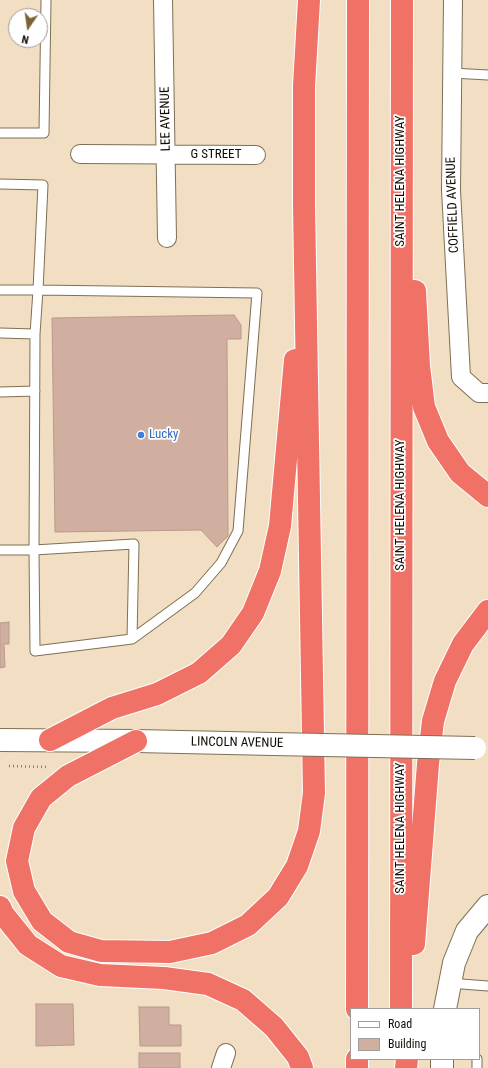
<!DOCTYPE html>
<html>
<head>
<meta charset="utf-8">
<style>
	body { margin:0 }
	#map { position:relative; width:488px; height:1068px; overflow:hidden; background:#f2dfc3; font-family:"Roboto Condensed",sans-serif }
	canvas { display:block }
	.legend { position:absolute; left:350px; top:1008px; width:130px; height:52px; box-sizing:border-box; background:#fff; border:1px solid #a09d9a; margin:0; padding:5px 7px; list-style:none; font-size:12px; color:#110b03 }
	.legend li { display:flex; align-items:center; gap:8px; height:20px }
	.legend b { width:20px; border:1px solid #a09d9a }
	.north { position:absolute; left:8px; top:8px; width:40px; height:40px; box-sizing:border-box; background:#fff; border:1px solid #a09d9a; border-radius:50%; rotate:193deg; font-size:11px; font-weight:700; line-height:16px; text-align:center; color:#110b03 }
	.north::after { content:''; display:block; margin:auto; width:14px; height:18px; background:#7b6434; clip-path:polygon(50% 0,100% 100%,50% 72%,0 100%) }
</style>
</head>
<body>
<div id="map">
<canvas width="488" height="1068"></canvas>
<ul class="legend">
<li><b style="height:5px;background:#fff"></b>Road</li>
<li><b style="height:11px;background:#d0afa1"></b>Building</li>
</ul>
<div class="north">N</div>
</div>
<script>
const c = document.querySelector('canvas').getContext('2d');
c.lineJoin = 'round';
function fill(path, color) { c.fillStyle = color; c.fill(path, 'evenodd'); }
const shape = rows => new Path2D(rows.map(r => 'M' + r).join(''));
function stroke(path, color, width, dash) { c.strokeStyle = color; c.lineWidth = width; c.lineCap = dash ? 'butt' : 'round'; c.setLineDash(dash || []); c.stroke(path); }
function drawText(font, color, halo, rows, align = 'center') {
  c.font = font + ' "Roboto Condensed",sans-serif'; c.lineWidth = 3.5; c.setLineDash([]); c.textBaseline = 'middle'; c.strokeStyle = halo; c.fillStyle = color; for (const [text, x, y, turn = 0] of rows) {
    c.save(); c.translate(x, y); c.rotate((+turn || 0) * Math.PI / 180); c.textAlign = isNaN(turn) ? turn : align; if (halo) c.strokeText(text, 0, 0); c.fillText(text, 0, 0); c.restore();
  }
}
const building = shape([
	[234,315,241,325,241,339,227,339,228,536,217,547,201,530,55,532,52,318,234,315],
	[9,622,9,644,4,644,5,667,0,668,0,623,9,622],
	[36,1004,73,1004,74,1045,36,1046,36,1004],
	[139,1007,169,1007,169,1025,181,1025,181,1046,140,1046,139,1007],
	[139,1053,180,1053,180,1068,139,1068,139,1053]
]);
const path = shape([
	[9,766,48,767]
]);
const lane = shape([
	[452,73,488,75],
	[0,133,44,133,46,0],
	[0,184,43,185,38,290,257,293,238,531,221,563,195,593,132,639,35,651,34,550,0,550],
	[0,290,38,290,35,334],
	[0,333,35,334,34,550,134,544,132,639],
	[0,392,35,391],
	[449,983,488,986],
	[477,1068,477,1059]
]);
const street = shape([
	[163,0,167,238],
	[453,0,451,190,461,377,479,393,488,393],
	[80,154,256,155],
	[221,1068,226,1053]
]);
const secondary = shape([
	[0,740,136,741,273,744],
	[445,1009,454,963,467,931,488,906],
	[442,1068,442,1059]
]);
const highway = shape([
	[415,291,419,366,424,407,438,441,460,473,488,496],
	[50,740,112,708,157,694,199,673,231,645,253,613,270,571,280,526,295,360],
	[136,741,68,776,41,798,24,828,17,861,24,891,42,921,69,942,101,951,170,952,212,943,248,925,278,897,297,866,309,831,314,793,304,205,304,86,309,0],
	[0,907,3,914,28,945,61,966,100,975,164,978,208,984,243,1000,274,1027,298,1057,302,1068],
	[414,944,428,764,433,721,445,681,463,644,488,611],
	[357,1009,358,0],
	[401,1009,402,0],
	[357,1068,357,1059],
	[406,1068,407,1059]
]);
const secondaryBridge = shape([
	[273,744,475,748]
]);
const markers = [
	[141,435,4,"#3f7fe0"]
];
const streetNames = [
	["LEE AVENUE",166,119,-91],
	["G STREET",216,155],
	["SAINT HELENA HIGHWAY",401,181,-90],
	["COFFIELD AVENUE",453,205,-92],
	["SAINT HELENA HIGHWAY",401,505,-90],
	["LINCOLN AVENUE",237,743,1],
	["SAINT HELENA HIGHWAY",401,828,-90]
];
const shopNames = [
	["Lucky",149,435]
];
fill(building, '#d0afa1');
stroke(building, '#b9998c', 1);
stroke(lane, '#7f6f55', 11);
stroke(street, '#7f6f55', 20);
stroke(secondary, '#7f6f55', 24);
stroke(highway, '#fff', 24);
stroke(path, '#897c69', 2.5, [1, 3]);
stroke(lane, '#fff', 9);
stroke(street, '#fff', 18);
stroke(secondary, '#fff', 22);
stroke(highway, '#f07166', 22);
stroke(secondaryBridge, '#7f6f55', 24, []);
stroke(secondaryBridge, '#fff', 22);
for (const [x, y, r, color] of markers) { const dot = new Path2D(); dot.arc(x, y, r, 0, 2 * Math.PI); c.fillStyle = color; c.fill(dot); stroke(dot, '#fff', 1.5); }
drawText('13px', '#110b03', '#fff', streetNames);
drawText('13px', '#366cbe', '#fff', shopNames, 'left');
</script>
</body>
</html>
